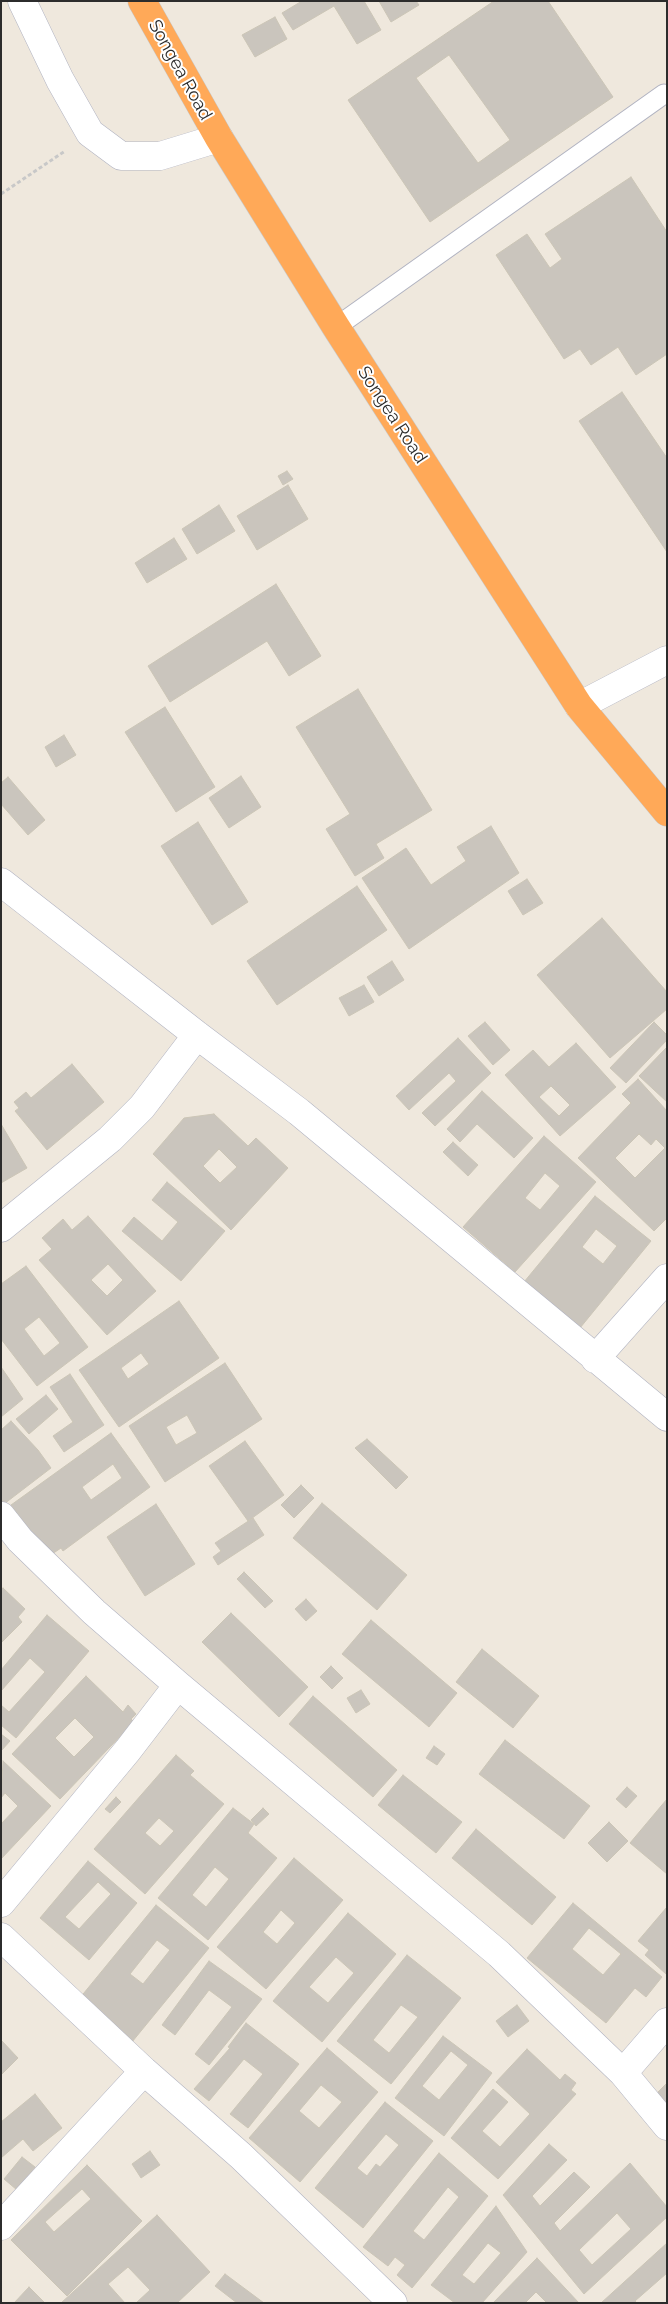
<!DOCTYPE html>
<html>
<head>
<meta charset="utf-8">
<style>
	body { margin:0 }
	#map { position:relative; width:668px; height:2304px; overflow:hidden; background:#efe8dd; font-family:Raleway,sans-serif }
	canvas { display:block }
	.frame { position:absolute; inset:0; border:2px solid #2c2c2c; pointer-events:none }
</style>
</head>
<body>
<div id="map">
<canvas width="668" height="2304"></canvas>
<div class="frame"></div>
</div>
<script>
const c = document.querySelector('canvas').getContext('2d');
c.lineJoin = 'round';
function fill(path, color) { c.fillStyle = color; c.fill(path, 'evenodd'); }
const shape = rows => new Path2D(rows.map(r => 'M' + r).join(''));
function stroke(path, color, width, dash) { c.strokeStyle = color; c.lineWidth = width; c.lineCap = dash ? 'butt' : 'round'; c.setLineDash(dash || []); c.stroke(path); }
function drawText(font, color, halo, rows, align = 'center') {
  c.font = font + ' Raleway,sans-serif'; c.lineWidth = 4; c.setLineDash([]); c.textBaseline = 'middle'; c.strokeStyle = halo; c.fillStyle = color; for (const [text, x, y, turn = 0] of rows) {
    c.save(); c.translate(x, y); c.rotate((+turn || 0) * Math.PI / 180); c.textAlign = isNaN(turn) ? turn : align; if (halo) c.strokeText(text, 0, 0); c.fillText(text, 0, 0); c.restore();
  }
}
const building = shape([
	[302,1,364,1,381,30,357,44,334,6,293,30,282,13,302,1],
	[379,1,416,1,419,5,391,22,379,1],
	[494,1,548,1,613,97,430,222,348,100,494,1],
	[449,55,510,140,478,163,416,78,449,55],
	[275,17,287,39,255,57,242,35,275,17],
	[631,177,667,232,667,354,636,375,618,347,591,365,580,349,564,359,496,255,527,234,550,268,562,259,545,234,631,177],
	[622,392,667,458,667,552,579,421,622,392],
	[287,471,293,479,283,485,278,476,287,471],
	[288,485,308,519,257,550,237,516,288,485],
	[219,505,235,531,197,554,182,529,219,505],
	[174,538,187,559,147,583,135,563,174,538],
	[276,584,321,656,289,676,267,641,170,702,148,666,276,584],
	[358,689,432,810,376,844,384,858,355,876,326,829,350,814,296,727,358,689],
	[165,707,215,787,176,812,125,732,165,707],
	[64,735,76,755,56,767,45,747,64,735],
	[241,776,261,807,229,828,209,798,241,776],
	[8,777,45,820,28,835,1,804,1,783,8,777],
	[198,822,248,902,212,925,161,846,198,822],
	[491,826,519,873,409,949,362,878,406,848,431,885,466,861,457,847,491,826],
	[527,879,543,903,523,915,508,891,527,879],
	[357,886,387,930,277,1005,247,961,357,886],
	[602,918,667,992,667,1009,610,1058,537,975,602,918],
	[392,961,404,980,379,996,367,977,392,961],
	[364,985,374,1002,349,1016,339,998,364,985],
	[485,1022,510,1050,493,1065,468,1036,485,1022],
	[654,1022,667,1035,667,1040,626,1083,610,1068,654,1022],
	[458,1038,491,1073,435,1126,422,1113,456,1081,449,1073,409,1110,396,1096,458,1038],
	[576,1043,616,1087,560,1136,505,1075,533,1050,549,1067,576,1043],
	[551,1086,570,1105,559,1116,539,1097,551,1086],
	[667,1047,667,1102,639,1076,667,1047],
	[72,1064,104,1102,47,1150,15,1111,19,1108,14,1102,26,1092,31,1098,72,1064],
	[638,1079,667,1111,667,1218,654,1231,578,1158,631,1103,622,1094,638,1079],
	[639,1134,651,1145,656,1139,665,1148,635,1178,615,1158,639,1134],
	[482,1091,533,1138,514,1158,477,1124,460,1142,447,1129,482,1091],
	[214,1114,248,1146,256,1138,288,1168,231,1230,153,1154,184,1118,214,1114],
	[219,1149,237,1167,220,1183,203,1166,219,1149],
	[1,1124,27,1168,1,1183,1,1124],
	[544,1136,596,1182,515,1272,463,1227,544,1136],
	[545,1173,560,1186,540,1210,525,1198,545,1173],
	[453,1142,478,1165,468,1176,443,1152,453,1142],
	[167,1182,225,1231,181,1281,122,1231,134,1217,162,1241,178,1222,152,1200,167,1182],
	[595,1196,651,1241,580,1328,524,1282,595,1196],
	[596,1229,617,1246,603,1264,582,1247,596,1229],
	[88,1216,156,1291,107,1335,39,1260,52,1249,42,1238,63,1219,72,1230,88,1216],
	[108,1264,123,1280,107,1296,91,1280,108,1264],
	[26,1266,88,1347,37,1386,1,1339,1,1284,26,1266],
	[39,1317,60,1343,44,1356,24,1329,39,1317],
	[179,1301,219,1358,119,1427,79,1370,179,1301],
	[141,1353,149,1364,128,1379,121,1368,141,1353],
	[225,1363,262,1419,165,1482,129,1426,225,1363],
	[187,1415,197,1433,176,1445,166,1427,187,1415],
	[1,1367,23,1399,1,1417,1,1367],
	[70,1374,104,1425,64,1452,53,1436,73,1422,50,1387,70,1374],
	[46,1395,58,1409,29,1434,16,1419,46,1395],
	[11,1421,38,1450,51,1468,4,1504,1,1499,1,1430,11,1421],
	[111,1433,150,1487,63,1551,61,1548,52,1554,44,1543,41,1546,11,1505,111,1433],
	[113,1464,122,1478,91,1500,82,1487,113,1464],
	[367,1439,408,1477,396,1489,355,1448,367,1439],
	[245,1441,284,1495,248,1521,209,1466,245,1441],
	[301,1485,314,1498,294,1518,281,1505,301,1485],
	[322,1503,407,1575,377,1610,293,1538,322,1503],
	[156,1504,195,1564,145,1596,107,1537,156,1504],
	[253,1518,264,1535,218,1565,213,1557,221,1551,215,1543,253,1518],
	[244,1572,273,1601,265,1608,237,1579,244,1572],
	[3,1588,25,1609,18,1617,22,1622,2,1642,1,1590,3,1588],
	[306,1599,317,1611,306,1621,295,1609,306,1599],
	[231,1613,308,1687,279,1717,202,1642,231,1613],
	[47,1615,89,1651,16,1738,1,1725,1,1705,9,1712,45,1672,30,1658,1,1691,1,1670,47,1615],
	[371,1620,457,1693,429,1727,342,1654,371,1620],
	[482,1649,539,1696,513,1728,456,1682,482,1649],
	[331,1666,343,1678,332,1689,320,1677,331,1666],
	[86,1676,123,1712,128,1705,136,1714,131,1719,134,1722,60,1799,12,1754,86,1676],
	[75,1718,94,1737,74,1757,55,1738,75,1718],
	[361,1690,370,1704,356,1713,347,1698,361,1690],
	[313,1696,397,1770,373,1797,289,1724,313,1696],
	[1,1734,10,1741,1,1751,1,1734],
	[505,1740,590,1806,564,1839,479,1774,505,1740],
	[434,1746,445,1754,437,1765,426,1758,434,1746],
	[176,1755,194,1771,190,1775,224,1804,145,1894,94,1849,176,1755],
	[159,1818,174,1831,160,1846,145,1833,159,1818],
	[3,1761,51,1806,1,1859,1,1824,18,1806,5,1793,1,1798,3,1761],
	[403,1775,462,1822,436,1853,378,1805,403,1775],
	[627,1787,637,1796,626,1808,616,1799,627,1787],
	[116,1797,121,1802,110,1813,105,1809,116,1797],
	[667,1799,666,1839,667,1874,630,1843,667,1799],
	[233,1808,254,1824,248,1833,277,1858,208,1940,158,1898,233,1808],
	[215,1867,229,1879,206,1907,192,1895,215,1867],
	[263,1808,269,1814,256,1826,251,1820,263,1808],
	[609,1822,628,1841,607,1862,588,1843,609,1822],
	[476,1829,556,1897,532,1925,452,1858,476,1829],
	[294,1858,343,1900,266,1989,217,1947,294,1858],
	[281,1910,295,1923,277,1944,263,1932,281,1910],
	[88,1861,137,1903,89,1960,40,1918,88,1861],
	[98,1882,111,1894,79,1929,65,1917,98,1882],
	[573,1903,662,1977,646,1997,635,1988,606,2023,527,1958,573,1903],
	[589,1928,621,1954,603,1975,572,1949,589,1928],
	[156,1905,209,1948,132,2042,79,1999,156,1905],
	[157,1940,170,1950,143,1984,130,1974,157,1940],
	[667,1907,667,1973,666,1974,645,1955,649,1950,638,1941,667,1907],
	[348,1913,396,1954,322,2042,273,2001,348,1913],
	[336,1957,354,1973,328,2003,309,1987,336,1957],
	[407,1955,461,1998,391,2084,337,2041,407,1955],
	[401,2005,418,2017,389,2053,373,2040,401,2005],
	[209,1961,262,1999,209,2065,195,2054,232,2007,209,1990,175,2035,162,2025,209,1961],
	[517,2005,529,2021,508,2037,496,2021,517,2005],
	[246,2023,299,2064,248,2128,230,2114,263,2074,244,2059,209,2101,194,2089,230,2048,228,2047,246,2023],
	[443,2036,492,2073,444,2136,395,2098,443,2036],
	[451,2051,468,2065,439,2100,422,2086,451,2051],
	[1,2040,18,2058,2,2074,1,2073,1,2040],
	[327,2048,378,2092,300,2182,249,2138,327,2048],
	[321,2085,342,2102,319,2128,299,2111,321,2085],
	[527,2049,560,2080,565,2074,576,2083,571,2090,576,2094,498,2179,451,2138,493,2089,508,2102,482,2131,500,2147,530,2114,496,2082,527,2049],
	[667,2083,667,2104,656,2094,667,2083],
	[35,2094,62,2128,33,2151,23,2139,1,2158,1,2122,35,2094],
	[385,2102,433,2141,363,2228,315,2188,385,2102],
	[386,2134,399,2145,380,2167,376,2164,367,2176,357,2168,386,2134],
	[549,2144,567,2160,532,2196,540,2206,574,2172,590,2187,554,2223,560,2231,630,2163,667,2207,667,2217,584,2294,503,2195,549,2144],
	[617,2213,631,2229,592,2265,579,2250,617,2213],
	[150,2151,160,2165,141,2178,132,2164,150,2151],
	[439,2153,488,2196,412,2288,397,2275,405,2265,395,2257,388,2266,363,2247,439,2153],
	[448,2187,459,2197,424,2240,413,2231,448,2187],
	[22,2157,35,2167,17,2190,4,2179,22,2157],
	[87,2165,142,2221,67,2296,11,2240,87,2165],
	[82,2189,91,2199,54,2232,45,2222,82,2189],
	[496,2206,527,2252,482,2303,455,2303,431,2285,496,2206],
	[488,2243,501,2253,474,2284,462,2275,488,2243],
	[157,2215,210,2272,177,2303,61,2303,157,2215],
	[667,2243,667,2273,635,2301,637,2303,601,2303,667,2243],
	[537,2258,579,2303,547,2303,536,2292,525,2303,493,2303,537,2258],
	[128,2267,150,2290,136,2303,125,2303,108,2284,128,2267],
	[225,2274,264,2303,237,2303,215,2286,225,2274],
	[29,2287,45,2303,14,2303,29,2287]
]);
const path = shape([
	[1,194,65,151]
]);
const lane = shape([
	[336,327,664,94]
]);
const street = shape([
	[22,1,60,80,90,133,121,156,160,156,219,138],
	[579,706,667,660],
	[1,882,197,1035,299,1112,667,1417],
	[1,1228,110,1139,142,1107,197,1035],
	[595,1359,667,1278],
	[1,1516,20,1540,94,1612,178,1685,499,1954,623,2073,667,2126],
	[1,1903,128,1750,178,1685],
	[1,1937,144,2071,241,2156,393,2303],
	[623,2073,667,2022],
	[1,2226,144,2071]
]);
const highway = shape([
	[142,1,219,138,336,327,579,706,667,812]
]);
const streetNames = [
	["Songea Road",180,70,61],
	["Songea Road",392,415,57]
];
fill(building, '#cac5bd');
stroke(building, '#cbc5b6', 1);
stroke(lane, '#b1b3c1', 21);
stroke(street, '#b1b3c1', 29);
stroke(highway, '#c8c8c8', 29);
stroke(path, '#c8c8c8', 3, [4, 2.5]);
stroke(lane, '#fff', 19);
stroke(street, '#fff', 28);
stroke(highway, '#ffa958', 28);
drawText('18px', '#2c2c2c', '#fff', streetNames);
</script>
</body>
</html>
